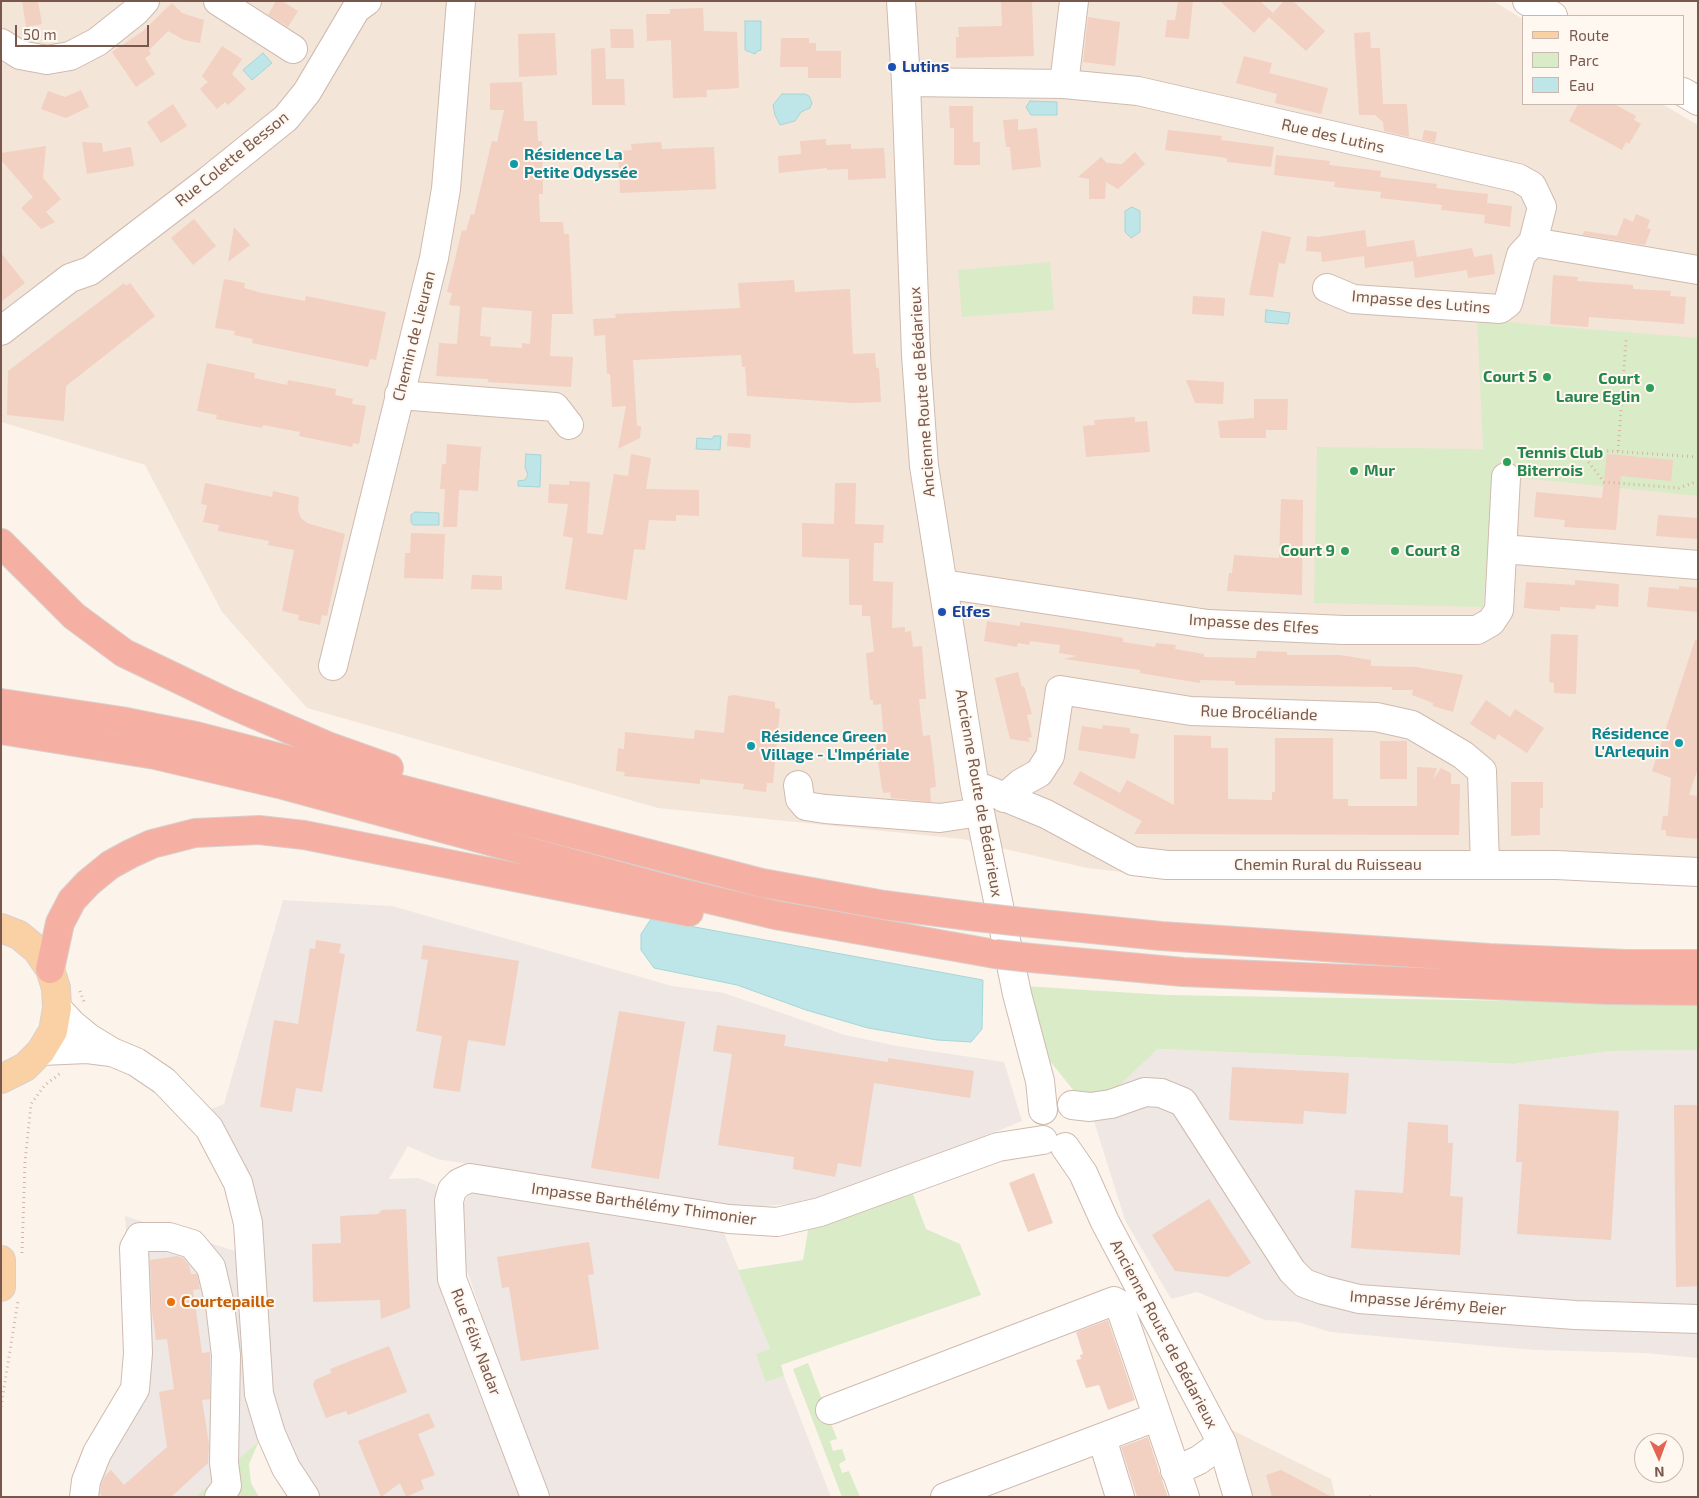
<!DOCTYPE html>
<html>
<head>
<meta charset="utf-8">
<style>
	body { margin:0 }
	#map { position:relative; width:1699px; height:1498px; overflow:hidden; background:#fcf4eb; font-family:"Exo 2",sans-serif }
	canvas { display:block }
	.frame { position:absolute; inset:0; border:2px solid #78584d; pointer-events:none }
	.legend { position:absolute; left:1522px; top:15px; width:162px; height:90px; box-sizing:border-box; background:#fff8f1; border:1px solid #c9b8af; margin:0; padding:6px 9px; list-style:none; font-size:15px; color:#78584d }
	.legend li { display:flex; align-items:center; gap:10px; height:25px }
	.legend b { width:25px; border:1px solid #c9b8af }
	.north { position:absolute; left:1634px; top:1433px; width:50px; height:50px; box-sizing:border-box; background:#fff8f1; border:1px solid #c9b8af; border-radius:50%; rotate:178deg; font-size:14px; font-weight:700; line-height:20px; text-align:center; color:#78584d }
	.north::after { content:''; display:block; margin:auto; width:18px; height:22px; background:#e46352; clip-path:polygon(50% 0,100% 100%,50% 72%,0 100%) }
	.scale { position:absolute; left:15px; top:25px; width:134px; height:22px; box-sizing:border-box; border:2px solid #78584d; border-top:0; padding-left:6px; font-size:15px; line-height:18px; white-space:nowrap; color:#78584d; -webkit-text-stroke:4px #fff8f1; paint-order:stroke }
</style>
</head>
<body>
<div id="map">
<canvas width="1699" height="1498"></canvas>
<div class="frame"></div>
<ul class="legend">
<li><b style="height:6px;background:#f9d1a5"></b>Route</li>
<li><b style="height:14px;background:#daebc8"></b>Parc</li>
<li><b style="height:14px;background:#bee5e7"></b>Eau</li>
</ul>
<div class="north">N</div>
<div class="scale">50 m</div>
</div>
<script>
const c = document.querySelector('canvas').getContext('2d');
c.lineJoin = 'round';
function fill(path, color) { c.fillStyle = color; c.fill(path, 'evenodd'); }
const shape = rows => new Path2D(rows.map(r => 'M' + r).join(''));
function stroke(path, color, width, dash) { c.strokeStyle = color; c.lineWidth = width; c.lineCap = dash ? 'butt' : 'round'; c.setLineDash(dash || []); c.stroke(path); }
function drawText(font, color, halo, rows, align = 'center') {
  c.font = font + ' "Exo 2",sans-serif'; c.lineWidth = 4; c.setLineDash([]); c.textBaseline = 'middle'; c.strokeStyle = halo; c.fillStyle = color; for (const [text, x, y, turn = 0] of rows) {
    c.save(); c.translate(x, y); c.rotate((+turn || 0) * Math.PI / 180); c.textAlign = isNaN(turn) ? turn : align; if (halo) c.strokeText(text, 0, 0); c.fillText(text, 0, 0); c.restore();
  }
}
const residential = shape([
	[1,1,1493,1,1523,19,1523,104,1662,104,1698,125,1698,874,1157,876,1087,868,962,839,658,808,307,708,222,612,145,465,1,422],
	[1230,1429,1331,1479,1335,1497,1253,1497]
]);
const industrial = shape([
	[283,900,392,906,672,986,724,993,845,1035,897,1046,1004,1062,1022,1121,872,1182,818,1200,792,1204,748,1207,708,1203,437,1159,408,1146,389,1179,418,1178,436,1185,437,1260,442,1290,474,1380,521,1497,322,1497,306,1479,284,1431,272,1391,251,1183,240,1154,211,1109,224,1104],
	[1158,1049,1513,1064,1611,1051,1698,1050,1698,1358,1644,1353,1535,1350,1330,1332,1298,1322,1265,1320,1197,1292,1171,1299,1125,1220,1091,1112],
	[474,1193,724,1233,770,1349,766,1382,784,1376,831,1497,549,1497,506,1385,464,1262,463,1206,467,1197],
	[125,1216,235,1251,245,1383,248,1408,259,1441,195,1497,72,1497,125,1386,132,1312]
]);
const green = shape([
	[1050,262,1054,310,962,317,958,270],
	[1477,317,1526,324,1698,338,1698,496,1494,475,1483,607,1314,603,1317,447,1483,449],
	[1024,986,1166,995,1698,1004,1698,1050,1611,1051,1513,1064,1158,1049,1091,1112,1041,1050],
	[910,1186,926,1229,960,1244,981,1295,781,1365,784,1376,766,1382,756,1354,770,1349,738,1270,803,1260,810,1219],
	[808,1363,837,1439,830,1441,833,1451,842,1449,846,1460,839,1464,842,1473,849,1471,860,1497,842,1497,793,1369],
	[259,1441,249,1464,251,1483,259,1497,195,1497]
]);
const water = shape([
	[745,21,761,21,761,50,757,51,755,54,745,50,745,21],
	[263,53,272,63,252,80,243,70,263,53],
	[782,94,805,94,809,96,812,103,810,108,801,112,795,121,780,125,775,115,773,105,782,94],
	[1030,101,1057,102,1057,115,1031,115,1026,107,1030,101],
	[1132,207,1140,211,1140,232,1131,238,1125,232,1125,211,1132,207],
	[1266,310,1290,313,1288,324,1265,322,1266,310],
	[714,436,721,436,720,450,696,449,697,438,712,439,714,436],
	[526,454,541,455,540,487,518,486,518,481,525,480,528,475,525,467,526,454],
	[415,512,439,513,439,525,413,525,411,522,411,515,415,512],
	[651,919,983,980,982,1029,971,1042,937,1040,868,1028,806,1010,737,985,654,968,641,950,641,934,651,919]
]);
const building = shape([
	[22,1,38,1,42,24,26,27],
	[276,1,282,1,298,11,288,27,268,15],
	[1001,1,1032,1,1034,56,956,58,956,37,959,37,958,27,1002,26],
	[1178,1,1193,1,1189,39,1165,37,1167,20,1175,20],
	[1220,1,1260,1,1273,13,1284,1,1293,1,1325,31,1306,51,1269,17,1254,33],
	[172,3,182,13,204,20,200,43,184,40,168,31,149,50,151,54,145,58,155,74,136,87,112,52,143,31],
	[703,8,704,31,737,32,739,88,706,90,707,97,673,98,671,40,647,41,646,14,670,14,670,9],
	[1088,17,1120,22,1115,66,1083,62],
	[610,29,633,29,634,48,611,48],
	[1370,32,1371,48,1380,48,1383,104,1407,104,1409,137,1384,131,1383,122,1375,115,1359,115,1354,33],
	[555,33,557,75,519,77,518,34],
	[781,38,809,38,809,43,816,43,816,51,841,51,841,78,808,78,808,67,780,67],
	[222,46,242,59,232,74,246,89,228,105,225,102,217,109,200,89,208,82,202,76],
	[605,48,606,79,624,79,625,105,592,105,591,49],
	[1244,56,1272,63,1269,73,1328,88,1321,114,1275,103,1277,94,1236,83],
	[522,82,524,121,537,121,538,141,542,141,543,194,539,194,540,222,563,222,564,234,569,234,573,314,552,314,550,356,573,357,571,387,488,382,488,379,436,376,439,343,457,344,460,306,449,305,452,293,447,292,462,230,466,231,471,214,474,215,492,141,497,142,504,110,490,110,490,83],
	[482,307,532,311,530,344,522,343,522,348,490,346,491,337,480,336],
	[81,90,89,107,66,118,41,109,48,91,65,97],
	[173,104,187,126,161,143,147,122],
	[1578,104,1614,104,1636,116,1634,120,1641,124,1629,144,1626,142,1622,150,1569,121],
	[949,106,973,106,973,142,980,142,980,165,954,165,954,128,950,128],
	[1018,119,1018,130,1037,128,1041,167,1012,170,1010,147,1006,147,1003,120],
	[1168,130,1222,136,1221,140,1274,147,1271,167,1227,162,1227,158,1165,150],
	[1424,130,1437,132,1435,143,1422,140],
	[826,139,826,145,851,144,851,149,884,148,886,178,848,180,848,169,827,170,827,168,779,173,778,156,801,154,800,141],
	[82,142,102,143,103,152,131,147,134,166,87,174],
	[661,142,662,149,714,147,716,189,620,193,618,151,632,150,631,144],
	[46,146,43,178,61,199,46,212,55,222,41,229,21,208,33,197,1,160,1,153],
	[1135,152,1145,164,1118,189,1106,182,1105,199,1089,199,1089,179,1078,177,1101,157,1107,163,1122,164],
	[1276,155,1330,161,1329,165,1381,171,1380,177,1437,184,1436,188,1488,194,1487,203,1512,206,1510,227,1484,223,1486,207,1485,215,1441,210,1442,205,1380,198,1381,192,1334,187,1335,182,1274,175],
	[1636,214,1650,220,1647,228,1651,229,1645,245,1583,235,1584,231,1617,236,1624,218,1633,222],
	[194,219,216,246,193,265,171,238],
	[234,227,250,245,228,262],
	[1365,230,1367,247,1414,240,1417,257,1472,248,1474,257,1492,254,1495,274,1468,278,1467,270,1415,278,1413,261,1365,268,1364,256,1322,262,1321,252,1306,251,1307,236,1318,237],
	[1262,231,1291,237,1285,264,1279,263,1273,297,1249,295],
	[1,253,25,283,1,302],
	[1553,275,1578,277,1577,281,1633,285,1633,289,1671,291,1670,296,1686,297,1684,324,1589,317,1588,327,1550,324],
	[224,279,245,283,244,288,262,293,305,301,306,296,386,312,376,360,370,359,368,367,252,343,253,339,234,335,235,331,215,328],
	[794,280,795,292,850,289,853,354,875,353,876,368,879,368,881,402,853,403,747,396,745,367,742,367,741,355,633,360,637,426,641,426,640,438,618,449,626,406,612,407,610,374,607,374,605,335,594,336,593,319,616,318,615,314,740,308,738,283],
	[124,283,126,286,130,283,155,316,66,386,64,421,7,415,8,371],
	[1193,296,1225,298,1224,316,1192,314],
	[207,363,255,373,254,378,287,385,288,380,336,389,335,395,353,399,352,404,366,406,359,444,353,443,352,447,299,436,300,432,263,425,262,428,216,419,217,415,197,411],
	[1186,380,1224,382,1223,404,1195,403],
	[1254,399,1288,399,1287,430,1266,430,1266,438,1220,438,1218,421,1254,418],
	[1135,417,1135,422,1147,421,1150,452,1086,457,1083,426,1095,425,1094,420],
	[728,433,751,434,750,448,727,446],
	[447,444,481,447,478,491,459,490,457,527,443,527,445,489,440,489,442,464,446,464],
	[631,454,651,458,646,489,699,490,699,516,676,515,676,521,649,520,645,550,634,549,627,600,565,589,573,538,563,536,568,504,548,503,549,484,569,485,569,481,590,482,587,533,603,535,614,474,628,476],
	[1607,454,1673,460,1671,481,1621,476,1616,530,1564,527,1565,520,1534,517,1536,492,1602,498],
	[205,483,272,497,273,491,299,497,298,511,301,518,307,523,345,534,327,616,322,615,320,625,298,620,299,615,282,611,294,550,268,545,269,541,218,531,219,525,203,522,207,505,201,504],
	[835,483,856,483,855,524,884,525,883,543,874,543,873,581,893,582,892,628,905,627,905,632,911,631,913,647,922,646,926,699,919,699,923,736,930,735,934,766,936,787,930,788,931,802,891,798,890,792,884,793,882,789,876,747,878,742,884,741,881,704,873,705,873,700,870,700,866,653,874,652,870,616,862,616,862,605,849,605,849,559,802,557,802,523,834,524],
	[1281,499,1303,500,1302,595,1227,591,1229,573,1232,573,1234,555,1279,558],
	[1658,515,1698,518,1698,539,1656,536],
	[411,533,445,534,443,579,404,578,405,553,410,553],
	[472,575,502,576,502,590,471,589],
	[1575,580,1619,584,1618,607,1596,605,1595,609,1560,607,1560,611,1524,608,1526,582,1575,585],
	[1679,586,1698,588,1698,612,1647,607,1649,587,1679,589],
	[987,621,1020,626,1020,622,1062,628,1123,638,1123,642,1155,647,1156,643,1176,645,1175,649,1204,654,1204,657,1256,658,1257,651,1287,652,1287,655,1340,655,1371,660,1371,666,1416,667,1463,675,1453,712,1433,706,1433,703,1412,695,1413,690,1392,690,1392,687,1235,685,1235,681,1200,680,1200,683,1140,673,1140,670,1064,659,1077,656,1059,653,1060,645,1030,641,1029,645,1018,643,1017,647,984,641],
	[1551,634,1578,635,1576,694,1554,693,1554,683,1549,682],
	[1695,640,1698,640,1698,768,1689,795,1698,796,1698,839,1666,836,1666,830,1661,830,1663,816,1668,816,1671,778,1652,771],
	[1018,672,1022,687,1024,686,1032,714,1027,715,1032,737,1028,738,1030,742,1010,739,995,678],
	[734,695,775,702,775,708,780,709,773,783,767,783,766,792,743,789,744,784,700,779,700,784,624,776,625,772,616,771,618,748,624,749,625,732,694,739,695,730,724,733,728,696],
	[1486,700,1510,717,1515,709,1544,728,1527,753,1498,734,1495,740,1470,724],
	[1103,725,1130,728,1130,733,1139,734,1135,759,1078,750,1082,726,1102,729],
	[1174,735,1211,736,1211,748,1228,748,1228,799,1272,800,1272,792,1275,792,1275,738,1333,738,1333,799,1348,799,1348,806,1417,806,1417,767,1437,768,1433,780,1441,768,1451,773,1451,784,1460,784,1459,835,1134,834,1142,821,1073,784,1080,771,1120,793,1127,780,1174,805],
	[1380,741,1407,741,1407,779,1380,779],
	[1511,782,1543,782,1543,808,1540,808,1540,835,1511,836],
	[316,940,341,944,339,953,345,954,322,1092,296,1088,292,1112,260,1107,274,1020,298,1024,310,948,315,949],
	[423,945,519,961,505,1046,468,1040,460,1092,433,1088,442,1036,416,1031,428,960,421,959],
	[619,1011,685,1022,659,1179,591,1168],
	[717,1025,786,1035,784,1046,888,1062,888,1058,974,1071,970,1098,874,1083,861,1167,838,1163,835,1177,793,1169,794,1157,718,1145,732,1054,713,1051],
	[1232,1067,1349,1073,1346,1114,1304,1111,1303,1124,1229,1120],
	[1519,1104,1619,1111,1611,1240,1517,1234,1522,1162,1516,1162],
	[1674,1105,1698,1105,1698,1286,1676,1287],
	[1408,1122,1448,1125,1448,1143,1453,1143,1450,1196,1463,1197,1460,1255,1351,1248,1355,1190,1403,1193],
	[1034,1173,1053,1223,1028,1232,1009,1183],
	[1209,1199,1251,1263,1228,1277,1175,1271,1152,1235],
	[406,1209,410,1308,381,1319,380,1300,313,1302,312,1244,341,1243,340,1216,378,1214,382,1210],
	[589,1242,594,1274,588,1275,599,1349,521,1361,509,1287,502,1288,497,1257],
	[177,1256,183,1258,189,1265,191,1274,197,1274,200,1289,193,1290,202,1353,210,1352,210,1399,202,1400,209,1444,208,1463,171,1497,103,1497,100,1494,101,1485,105,1476,111,1470,124,1485,167,1447,159,1392,174,1389,167,1339,156,1340,152,1311,150,1260],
	[1108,1320,1135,1400,1108,1410,1099,1385,1086,1388,1076,1360,1081,1359,1080,1355,1083,1354,1076,1332],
	[389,1346,407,1392,348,1415,346,1411,326,1418,313,1385,315,1380,331,1373,330,1369],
	[429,1413,435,1427,418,1434,435,1475,421,1480,424,1489,406,1497,400,1483,381,1497,358,1441],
	[1148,1437,1161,1477,1168,1497,1137,1497,1132,1482,1121,1447],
	[1281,1470,1332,1497,1272,1497,1266,1475]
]);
const path = shape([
	[1618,451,1626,340],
	[1698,457,1610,451,1591,451,1583,455,1604,482,1679,488,1698,481],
	[80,991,85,1004],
	[22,1253,25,1162,31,1104,45,1085,62,1072],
	[1,1407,18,1301],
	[1369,1496,1370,1497]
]);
const minor = shape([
	[218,1,293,49],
	[901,1,906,82,916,355,924,466,975,788,1017,994,1040,1081,1043,1110],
	[1527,1,1553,16],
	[1,43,20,55,47,60,70,56,97,42,136,11,145,1],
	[906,82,1064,84,1138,91,1518,178,1532,186,1542,207,1533,242,1698,270],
	[1064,84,1074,1],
	[1683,92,1698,101],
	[1327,288,1353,299,1500,309,1508,303,1521,255,1533,242],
	[1,331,70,278,90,271,209,180,286,118,307,92,356,9,367,1],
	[399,395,555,407,569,425],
	[1503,549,1698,565],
	[943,584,1208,624,1344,630,1477,630,1491,622,1499,610,1506,477],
	[333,666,434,258,446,189,461,1],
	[798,785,800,799,806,806,825,809,940,818,980,812],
	[975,788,985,789,1046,814,1133,861,1167,865,1556,865,1698,872],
	[1004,798,1021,783,1039,773,1050,756,1060,690,1191,711,1376,717,1412,725,1463,755,1482,771,1485,865],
	[57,1008,72,1024,89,1038,112,1052,136,1062,164,1081,209,1128,238,1183,248,1223,259,1394,271,1434,286,1468,305,1497],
	[41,1051,87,1049,111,1052],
	[1072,1105,1090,1107,1111,1104,1145,1092,1161,1093,1183,1102,1292,1271,1304,1283,1323,1290,1359,1299,1575,1315,1698,1319],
	[1065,1147,1083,1173,1105,1222,1222,1443,1238,1497],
	[830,1410,1114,1301,1119,1304,1185,1497],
	[1102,1438,1120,1497],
	[1175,1471,1199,1460,1222,1443],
	[84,1497,86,1481,97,1453,135,1389,138,1353,134,1248,140,1237,169,1237,192,1244,211,1267,220,1305,226,1355,224,1463,227,1486,219,1497],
	[535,1497,452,1279,449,1201,452,1190,459,1183,470,1178,729,1219,777,1222,820,1212,998,1147,1043,1140],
	[945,1497,1156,1417]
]);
const major = shape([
	[1,928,19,935,37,950,50,969,56,988,57,1008,53,1031,41,1051,25,1067,1,1079],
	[1,1260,1,1287]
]);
const highway = shape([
	[1,543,74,616,124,653,228,703,330,747,389,768],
	[1,703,121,721,196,736,762,883,884,905,977,917],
	[1,730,155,755,283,785,674,891,775,915,995,954],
	[1022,922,1161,936,1489,958,1626,964,1698,964],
	[1031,958,1183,972,1609,990,1698,991],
	[50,969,60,923,72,900,88,883,110,865,130,854,152,844,195,833,259,830,304,835,689,912]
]);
const highwayBridge = shape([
	[977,917,1022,922],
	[995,954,1031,958]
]);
const markers = [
	[892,67,5,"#1a4fb4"],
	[514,164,5,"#0f9aa8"],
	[1547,377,5,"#2e9e5b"],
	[1650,388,5,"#2e9e5b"],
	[1507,462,5,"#2e9e5b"],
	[1354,471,5,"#2e9e5b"],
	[1345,551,5,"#2e9e5b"],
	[1395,551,5,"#2e9e5b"],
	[942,612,5,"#1a4fb4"],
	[1679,743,5,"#0f9aa8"],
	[751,746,5,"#0f9aa8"],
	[171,1302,5,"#e8710a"]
];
const transitNames = [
	["Lutins",902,67],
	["Elfes",952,612]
];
const streetNames = [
	["Rue des Lutins",1333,136,13],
	["Rue Colette Besson",232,159,-39],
	["Impasse des Lutins",1421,302,5],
	["Chemin de Lieuran",414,336,-76],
	["Ancienne Route de Bédarieux",922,392,-94],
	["Impasse des Elfes",1254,624,4],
	["Rue Brocéliande",1259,713,2],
	["Ancienne Route de Bédarieux",979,793,80],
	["Chemin Rural du Ruisseau",1328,865],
	["Impasse Barthélémy Thimonier",644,1204,8],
	["Impasse Jérémy Beier",1428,1303,5],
	["Ancienne Route de Bédarieux",1164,1334,62],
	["Rue Félix Nadar",476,1342,69]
];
const cultureNames = [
	["Résidence La",524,155],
	["Petite Odyssée",524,173],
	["Résidence",1669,734,"right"],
	["L'Arlequin",1669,752,"right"],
	["Résidence Green",761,737],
	["Village - L'Impériale",761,755]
];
const leisureNames = [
	["Court 5",1537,377],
	["Court",1640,379],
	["Laure Eglin",1640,397],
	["Tennis Club",1517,453,"left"],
	["Biterrois",1517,471,"left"],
	["Mur",1364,471,"left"],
	["Court 9",1335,551],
	["Court 8",1405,551,"left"]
];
const foodNames = [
	["Courtepaille",181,1302]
];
fill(residential, '#f4e5d9');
fill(industrial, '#eee7e3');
fill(green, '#daebc8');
fill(water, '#bee5e7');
stroke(water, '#a5d6d8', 1);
fill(building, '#f2d0c2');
stroke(minor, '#cfbaaf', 30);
stroke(major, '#d9d0cd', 30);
stroke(highway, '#d9d0cd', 30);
stroke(path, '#d7b3a5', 3, [1, 4]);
stroke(minor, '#fff', 28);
stroke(major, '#f9d1a5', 28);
stroke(highway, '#f5b0a3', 28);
stroke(highwayBridge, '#d9d0cd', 30, []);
stroke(highwayBridge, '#f5b0a3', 28);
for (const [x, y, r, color] of markers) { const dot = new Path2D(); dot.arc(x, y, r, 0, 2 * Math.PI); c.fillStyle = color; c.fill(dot); stroke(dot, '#fff8f1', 2); }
drawText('bold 16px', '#164399', '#fff8f1', transitNames, 'left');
drawText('16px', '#78584d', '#fff8f1', streetNames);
drawText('bold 16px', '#0d838f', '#fff8f1', cultureNames, 'left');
drawText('bold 16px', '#27864d', '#fff8f1', leisureNames, 'right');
drawText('bold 16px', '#c56008', '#fff8f1', foodNames, 'left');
</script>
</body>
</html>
